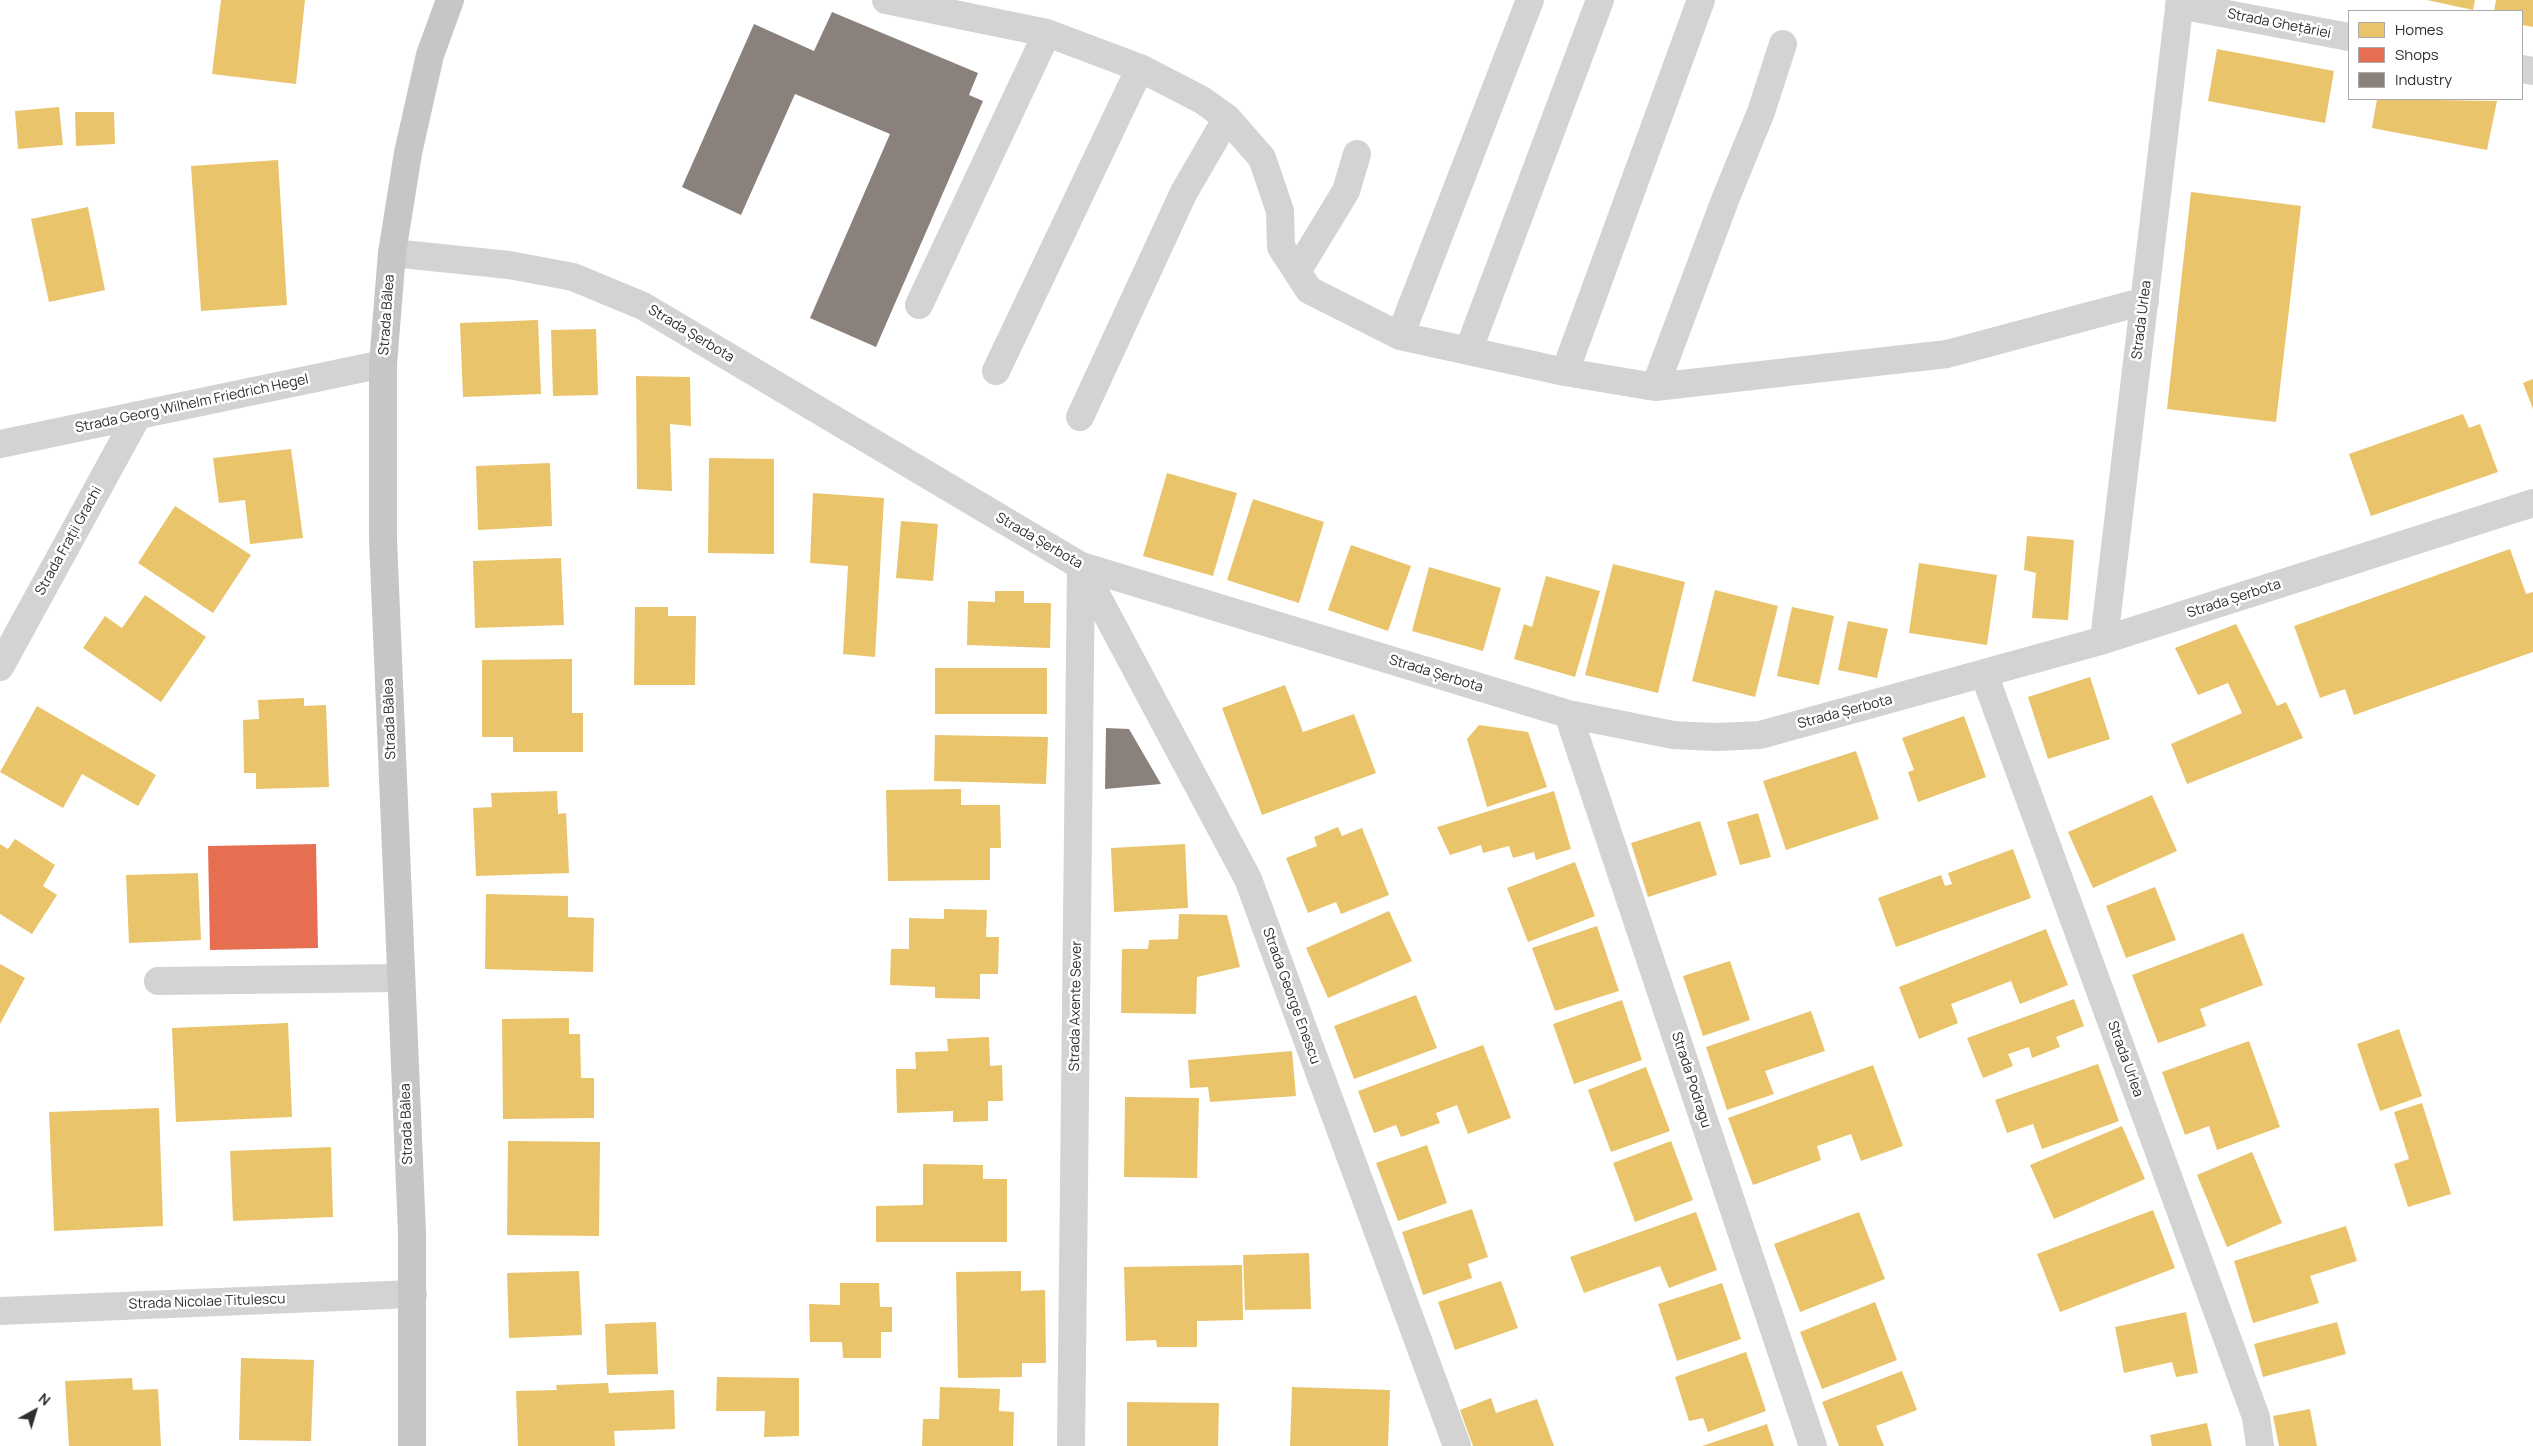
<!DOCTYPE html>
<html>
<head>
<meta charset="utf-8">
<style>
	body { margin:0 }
	#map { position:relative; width:2533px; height:1446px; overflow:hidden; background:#fff; font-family:Manrope,sans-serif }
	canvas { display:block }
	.legend { position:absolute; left:2348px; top:10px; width:175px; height:90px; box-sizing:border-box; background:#fff; border:1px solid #ababab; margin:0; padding:6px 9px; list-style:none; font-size:15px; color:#2e2e2e }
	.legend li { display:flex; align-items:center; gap:10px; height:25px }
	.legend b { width:25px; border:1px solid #ababab }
	.north { position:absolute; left:10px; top:1386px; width:50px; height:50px; -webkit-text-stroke:4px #fff; paint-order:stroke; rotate:39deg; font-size:14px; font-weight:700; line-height:20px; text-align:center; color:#2e2e2e }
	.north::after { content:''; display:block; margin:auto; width:18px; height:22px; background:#2e2e2e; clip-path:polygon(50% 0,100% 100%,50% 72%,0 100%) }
</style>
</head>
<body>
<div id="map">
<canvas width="2533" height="1446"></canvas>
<ul class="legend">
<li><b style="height:14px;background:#e9c46a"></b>Homes</li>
<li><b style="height:14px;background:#e76f51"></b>Shops</li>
<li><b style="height:14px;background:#8a817c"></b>Industry</li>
</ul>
<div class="north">N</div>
</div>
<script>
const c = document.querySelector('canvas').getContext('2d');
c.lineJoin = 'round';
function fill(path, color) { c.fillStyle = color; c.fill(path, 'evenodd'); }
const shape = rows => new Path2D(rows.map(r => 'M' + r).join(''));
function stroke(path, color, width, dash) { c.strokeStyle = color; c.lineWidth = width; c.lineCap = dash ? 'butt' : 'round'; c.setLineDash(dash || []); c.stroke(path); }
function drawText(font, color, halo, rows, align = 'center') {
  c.font = font + ' Manrope,sans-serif'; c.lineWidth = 5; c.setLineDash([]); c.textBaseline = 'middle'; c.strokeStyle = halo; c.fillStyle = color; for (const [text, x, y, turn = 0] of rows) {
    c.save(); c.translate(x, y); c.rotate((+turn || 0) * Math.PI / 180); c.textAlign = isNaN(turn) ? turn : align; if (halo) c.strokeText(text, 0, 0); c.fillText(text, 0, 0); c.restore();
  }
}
const homes = shape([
	[221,0,305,0,296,84,212,74],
	[2427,0,2475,0,2473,10],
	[2496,0,2533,0,2533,27,2522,25,2522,11,2494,11],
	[2217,49,2334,71,2325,123,2208,101],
	[2377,99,2497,101,2487,150,2372,128],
	[59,107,63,145,18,149,15,111],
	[75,112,114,112,115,144,76,146],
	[278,160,287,305,201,311,191,166],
	[2191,192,2301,206,2276,422,2167,409],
	[88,207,105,290,49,302,31,219],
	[538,320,541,394,463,397,460,323],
	[596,329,598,395,553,396,551,330],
	[636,376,690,377,691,426,670,424,672,491,637,489],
	[2533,379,2533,409,2523,383],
	[2463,414,2469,428,2480,424,2498,472,2371,516,2349,454],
	[291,449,303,538,250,544,245,500,219,503,213,458],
	[709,458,774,459,774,554,708,553],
	[550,463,552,526,478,530,476,466],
	[1167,473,1237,493,1213,576,1143,556],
	[813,493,884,498,875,657,843,654,848,566,810,563],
	[1253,499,1324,522,1299,603,1227,580],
	[175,506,251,555,213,613,138,563],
	[901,521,938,524,933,581,896,578],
	[2027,536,2074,540,2068,620,2032,618,2036,573,2024,570],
	[1351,545,1411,566,1388,631,1328,610],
	[2510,549,2526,594,2533,592,2533,652,2354,715,2345,689,2320,698,2294,626],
	[561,558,564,625,475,628,473,561],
	[1919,563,1997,575,1987,645,1909,633],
	[1613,564,1685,582,1658,693,1585,675],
	[1429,567,1501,588,1483,651,1412,631],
	[1546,576,1600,591,1575,677,1514,659,1524,624,1532,627],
	[1715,590,1778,606,1755,697,1692,681],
	[995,591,1024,591,1024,603,1051,603,1050,648,967,645,968,601,995,602],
	[145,595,206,637,161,702,83,648,105,616,122,628],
	[635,607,668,607,668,616,696,616,695,685,634,685],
	[1792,607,1834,616,1819,685,1777,676],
	[1848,621,1888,629,1877,678,1838,670],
	[2236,624,2277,706,2286,702,2303,738,2187,784,2171,744,2242,713,2228,683,2198,695,2175,648],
	[572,659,572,713,583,713,583,752,513,752,513,737,482,737,482,660],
	[935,668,1047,668,1047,714,935,714],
	[2090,677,2110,739,2048,759,2028,697],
	[1285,685,1303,732,1354,714,1376,773,1262,815,1222,708],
	[304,698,304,706,326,705,329,787,256,789,256,773,244,773,243,720,259,719,258,700],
	[37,706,156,775,138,806,82,774,63,808,0,772],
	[1964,716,1986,777,1918,802,1908,772,1914,770,1902,738],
	[1479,725,1528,732,1547,787,1487,807,1467,739],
	[935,735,1048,737,1046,784,934,781],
	[1856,751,1879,819,1786,850,1763,781],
	[961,789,961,805,1000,805,1001,848,990,848,990,880,888,881,886,790],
	[557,791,558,814,566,813,569,873,476,876,473,808,492,807,491,793],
	[1554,791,1571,849,1536,860,1534,852,1513,858,1509,846,1483,853,1481,845,1450,855,1437,827],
	[2152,795,2177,851,2093,888,2068,832],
	[1758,813,1771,857,1740,865,1727,822],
	[1700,821,1717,875,1648,897,1631,843],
	[1338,827,1342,836,1362,828,1389,895,1341,914,1336,902,1308,913,1286,858,1317,846,1314,837],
	[15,839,55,865,43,886,57,895,32,934,0,914,0,844,8,849],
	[1185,844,1188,908,1114,912,1111,848],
	[2013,849,2031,898,1896,947,1878,898,1941,875,1945,886,1952,884,1948,873],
	[1575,862,1595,916,1528,942,1507,888],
	[198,873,201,940,129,943,126,875],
	[2155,887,2176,940,2126,958,2106,906],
	[486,894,568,896,568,917,594,918,593,972,485,969],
	[944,909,987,910,986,937,999,937,998,974,980,974,980,999,935,998,935,987,890,985,891,949,909,949,909,918,944,919],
	[1389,911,1412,961,1328,998,1306,948],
	[1179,914,1227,915,1240,967,1197,977,1196,1014,1121,1013,1122,949,1148,949,1149,940,1178,939],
	[1597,926,1619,991,1555,1011,1532,948],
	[2046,929,2068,985,2020,1004,2011,981,1951,1004,1958,1023,1919,1039,1899,987],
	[2243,933,2263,985,2200,1009,2206,1026,2158,1043,2132,975],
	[1730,961,1750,1020,1703,1036,1683,976],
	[0,964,25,978,0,1024],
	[1416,995,1437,1048,1354,1079,1334,1026],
	[2074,999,2084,1026,2056,1037,2060,1047,2032,1058,2029,1047,2008,1054,2013,1066,1983,1078,1967,1038],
	[1622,1000,1642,1060,1574,1084,1553,1024],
	[1811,1011,1825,1051,1765,1071,1774,1094,1727,1110,1706,1047],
	[569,1018,569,1034,580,1034,581,1078,594,1078,594,1118,503,1119,502,1019],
	[288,1023,292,1117,176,1122,172,1028],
	[2399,1029,2422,1096,2380,1111,2357,1044],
	[989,1037,990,1066,1002,1065,1003,1101,988,1101,988,1121,953,1122,953,1111,897,1113,896,1069,916,1069,915,1052,948,1051,947,1039],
	[2249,1041,2280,1127,2217,1150,2209,1126,2185,1135,2162,1072],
	[1483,1045,1511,1118,1468,1134,1457,1105,1436,1113,1440,1123,1401,1137,1396,1125,1374,1133,1358,1091],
	[1292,1051,1296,1096,1210,1102,1208,1087,1190,1088,1188,1060],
	[2098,1064,2119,1121,2042,1149,2033,1124,2007,1133,1995,1100],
	[1873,1065,1903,1146,1861,1161,1851,1134,1817,1146,1821,1160,1753,1185,1728,1118],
	[1646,1067,1670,1131,1611,1152,1588,1090],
	[1125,1097,1199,1098,1197,1178,1124,1177],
	[2422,1103,2451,1194,2408,1207,2394,1164,2409,1159,2394,1112],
	[159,1108,163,1226,54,1231,49,1112],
	[2122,1126,2145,1179,2054,1219,2030,1165],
	[508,1141,600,1142,599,1236,507,1235],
	[1671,1141,1693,1200,1635,1222,1613,1163],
	[1427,1145,1447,1203,1398,1221,1376,1163],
	[331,1147,333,1217,233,1221,230,1151],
	[2252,1152,2282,1223,2227,1247,2197,1175],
	[923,1164,983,1165,983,1179,1007,1179,1007,1242,876,1242,876,1206,923,1205],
	[1472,1209,1488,1257,1468,1264,1472,1278,1423,1295,1402,1232],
	[2153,1210,2175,1268,2060,1312,2037,1254],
	[1696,1212,1717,1270,1669,1288,1660,1266,1584,1293,1570,1257],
	[1859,1212,1885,1279,1800,1312,1774,1244],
	[2346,1226,2357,1261,2310,1276,2319,1303,2253,1323,2234,1261],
	[1309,1253,1311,1309,1245,1310,1243,1255],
	[1242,1265,1243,1320,1197,1321,1197,1347,1157,1347,1156,1340,1126,1341,1124,1267],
	[579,1271,582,1335,509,1338,507,1273],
	[1021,1271,1021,1291,1045,1290,1046,1363,1022,1363,1022,1377,958,1378,956,1272],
	[1501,1281,1518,1328,1455,1350,1438,1302],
	[840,1283,879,1283,880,1307,892,1307,892,1332,881,1332,881,1358,843,1358,842,1342,810,1342,809,1304,840,1305],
	[1722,1283,1741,1339,1677,1361,1658,1304],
	[1875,1302,1897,1360,1822,1389,1800,1332],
	[2186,1312,2198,1373,2176,1377,2172,1362,2124,1373,2115,1327],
	[656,1322,658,1374,607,1375,605,1324],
	[2337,1322,2346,1354,2263,1377,2254,1344],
	[1746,1352,1766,1411,1708,1432,1703,1418,1689,1421,1675,1377],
	[241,1358,314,1360,311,1441,239,1440],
	[1902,1371,1917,1410,1876,1426,1884,1446,1839,1446,1822,1402],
	[717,1377,799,1378,799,1436,764,1437,765,1411,716,1411],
	[132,1378,133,1390,158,1389,161,1446,69,1446,65,1381],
	[608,1383,609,1393,674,1390,675,1429,614,1431,615,1446,518,1446,516,1391,557,1390,556,1385],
	[940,1387,1000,1389,999,1411,1014,1412,1013,1446,922,1446,923,1419,939,1419],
	[1292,1387,1390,1390,1388,1446,1290,1446],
	[1491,1398,1496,1413,1537,1399,1554,1446,1473,1446,1460,1410],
	[1127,1402,1219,1403,1218,1446,1127,1446],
	[2310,1409,2317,1446,2279,1446,2273,1416],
	[2207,1423,2212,1446,2152,1446,2150,1435],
	[1767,1424,1774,1446,1702,1446]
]);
const shops = shape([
	[316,844,318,948,210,950,208,846]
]);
const industry = shape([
	[832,12,978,73,969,95,983,101,876,347,810,318,890,134,795,94,741,215,682,187,754,24,814,51],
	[1106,728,1129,729,1161,784,1105,789]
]);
const minor = shape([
	[886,0,1047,33,1140,68,1202,100,1227,118,1262,158,1280,211,1281,247,1309,290,1400,336,1565,372,1655,387,1947,354,2145,301],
	[2179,5,2349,37],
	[2522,69,2533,71],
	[392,253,509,265,573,277,643,306,1081,566,1568,714,1673,735,1716,737,1760,735,2104,640,2533,503],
	[1298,270,1346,191,1357,154],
	[919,305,1047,33],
	[1400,336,1530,0],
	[1469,349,1600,0],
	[996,371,1140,68],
	[1565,372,1701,0],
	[1655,387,1725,200,1761,112,1783,44],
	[1080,417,1184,192,1227,118],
	[0,444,383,364],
	[1081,566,1248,879,1457,1446],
	[2104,640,2180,0],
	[0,667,138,415],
	[1984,674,2256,1417,2260,1446],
	[1568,714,1813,1446],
	[158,981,401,978],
	[0,1311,413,1294],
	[1071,1446,1081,568]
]);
const major = shape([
	[412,1446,412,1233,383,539,383,364,392,253,408,153,430,55,450,0]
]);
const streetNames = [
	["Strada Ghețăriei",2279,24,11],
	["Strada Bâlea",387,315,-86],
	["Strada Urlea",2142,320,-83],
	["Strada Șerbota",691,334,31],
	["Strada Georg Wilhelm Friedrich Hegel",192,404,-12],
	["Strada Frații Grachi",69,541,-61],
	["Strada Șerbota",1039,541,30],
	["Strada Șerbota",2234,599,-18],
	["Strada Șerbota",1436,674,17],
	["Strada Șerbota",1845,712,-15],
	["Strada Bâlea",390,719,-92],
	["Strada George Enescu",1291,996,70],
	["Strada Axente Sever",1076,1006,-89],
	["Strada Urlea",2125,1059,70],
	["Strada Podragu",1691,1080,72],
	["Strada Bâlea",407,1124,-92],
	["Strada Nicolae Titulescu",207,1302,-2]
];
fill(homes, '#e9c46a');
fill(shops, '#e76f51');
fill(industry, '#8a817c');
stroke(minor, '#d3d3d3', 28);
stroke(major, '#c6c6c6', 28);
drawText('14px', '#2e2e2e', '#fff', streetNames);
</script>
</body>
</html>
